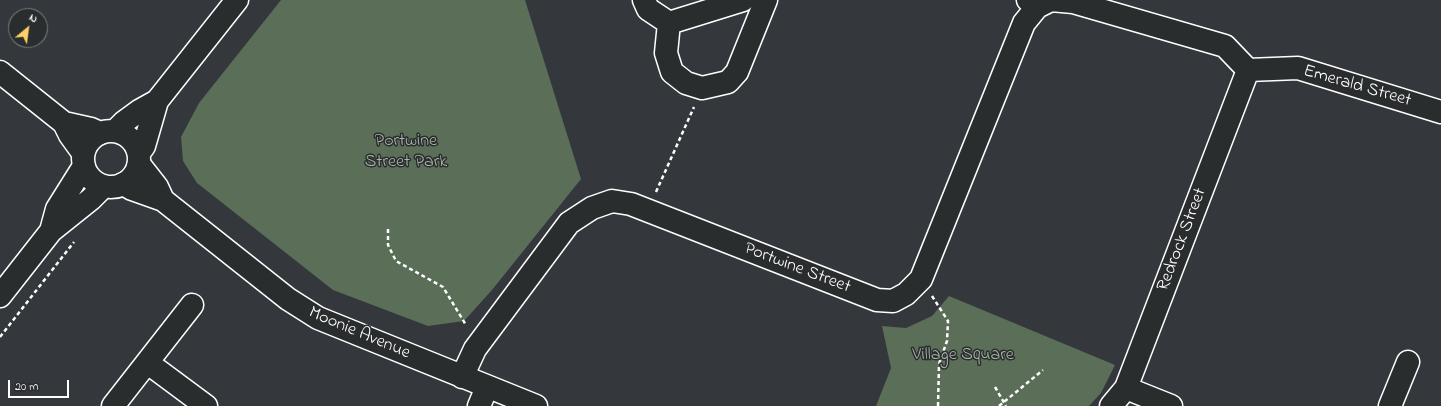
<!DOCTYPE html>
<html>
<head>
<meta charset="utf-8">
<style>
	body { margin:0 }
	#map { position:relative; width:1441px; height:406px; overflow:hidden; background:#34373c; font-family:"Indie Flower",sans-serif }
	canvas { display:block }
	.north { position:absolute; left:8px; top:8px; width:40px; height:40px; box-sizing:border-box; background:#2a2d2e; border:1px solid #7f8182; border-radius:50%; rotate:29deg; font-size:11px; font-weight:700; line-height:16px; text-align:center; color:#fff }
	.north::after { content:''; display:block; margin:auto; width:14px; height:18px; background:#ffd166; clip-path:polygon(50% 0,100% 100%,50% 72%,0 100%) }
	.scale { position:absolute; left:8px; top:380px; width:61px; height:18px; box-sizing:border-box; border:2px solid #fff; border-top:0; padding-left:5px; font-size:12px; line-height:14px; white-space:nowrap; color:#fff; -webkit-text-stroke:3px #2a2d2e; paint-order:stroke }
</style>
</head>
<body>
<div id="map">
<canvas width="1441" height="406"></canvas>
<div class="north">N</div>
<div class="scale">20 m</div>
</div>
<script>
const c = document.querySelector('canvas').getContext('2d');
c.lineJoin = 'round';
function fill(path, color) { c.fillStyle = color; c.fill(path, 'evenodd'); }
const shape = rows => new Path2D(rows.map(r => 'M' + r).join(''));
function stroke(path, color, width, dash) { c.strokeStyle = color; c.lineWidth = width; c.lineCap = dash ? 'butt' : 'round'; c.setLineDash(dash || []); c.stroke(path); }
function drawText(font, color, halo, rows, align = 'center') {
  c.font = font + ' "Indie Flower",sans-serif'; c.lineWidth = 3; c.setLineDash([]); c.textBaseline = 'middle'; c.strokeStyle = halo; c.fillStyle = color; for (const [text, x, y, turn = 0] of rows) {
    c.save(); c.translate(x, y); c.rotate((+turn || 0) * Math.PI / 180); c.textAlign = isNaN(turn) ? turn : align; if (halo) c.strokeText(text, 0, 0); c.fillText(text, 0, 0); c.restore();
  }
}
const green = shape([
	[281,0,525,0,581,179,492,290,464,321,428,326,333,290,197,183,183,161,181,137,199,103],
	[949,296,1115,365,1101,393,1089,406,876,406,891,368,882,326,906,328,932,316]
]);
const path = shape([
	[656,192,694,107],
	[388,229,388,245,396,261,443,287,466,325],
	[932,296,948,321,947,341,939,364,938,406],
	[0,337,74,242],
	[995,387,1006,406],
	[999,406,1043,370]
]);
const minor = shape([
	[644,0,648,9,669,23],
	[1028,0,1037,7,1051,0,1073,2,1225,46,1248,70,1298,68,1441,112],
	[669,23,666,53,672,72,686,83,702,88,728,82,737,72,766,0],
	[669,23,743,0],
	[0,72,64,123,70,135,83,153],
	[64,123,91,129,100,133],
	[139,164,157,187,163,200],
	[123,184,132,189,163,200,288,299,318,318,536,406],
	[148,363,206,406],
	[462,377,475,349,569,223,592,208,612,201,631,204,877,300,893,301,906,294,921,279,1024,23,1037,7],
	[1126,388,1171,406],
	[113,406,192,305],
	[479,406,487,387],
	[1111,406,1126,388,1248,70],
	[1390,406,1408,362]
]);
const tertiary = shape([
	[115,131,124,122,139,111,157,101],
	'83 159a28 28 0 1 1 56 0a28 28 0 1 1-56 0Z',
	[139,153,144,146,157,101,237,0],
	[51,231,57,209,84,166],
	[0,296,51,231,91,199,104,186]
]);
const streetNames = [
	["Emerald Street",1357,87,16],
	["Redrock Street",1183,240,-69],
	["Portwine Street",797,269,21],
	["Moonie Avenue",359,334,23]
];
const parkNames = [
	["Portwine",406,142],
	["Street Park",406,163],
	["Village Square",963,356]
];
fill(green, '#5a6e58');
stroke(minor, '#fff', 25);
stroke(tertiary, '#fff', 25);
stroke(path, '#fff', 2.5, [4, 3]);
stroke(minor, '#2a2d2e', 22);
stroke(tertiary, '#2a2d2e', 22);
drawText('18px', '#fff', '#2a2d2e', streetNames);
drawText('18px', '#acb6ac', '#2a2d2e', parkNames);
</script>
</body>
</html>
